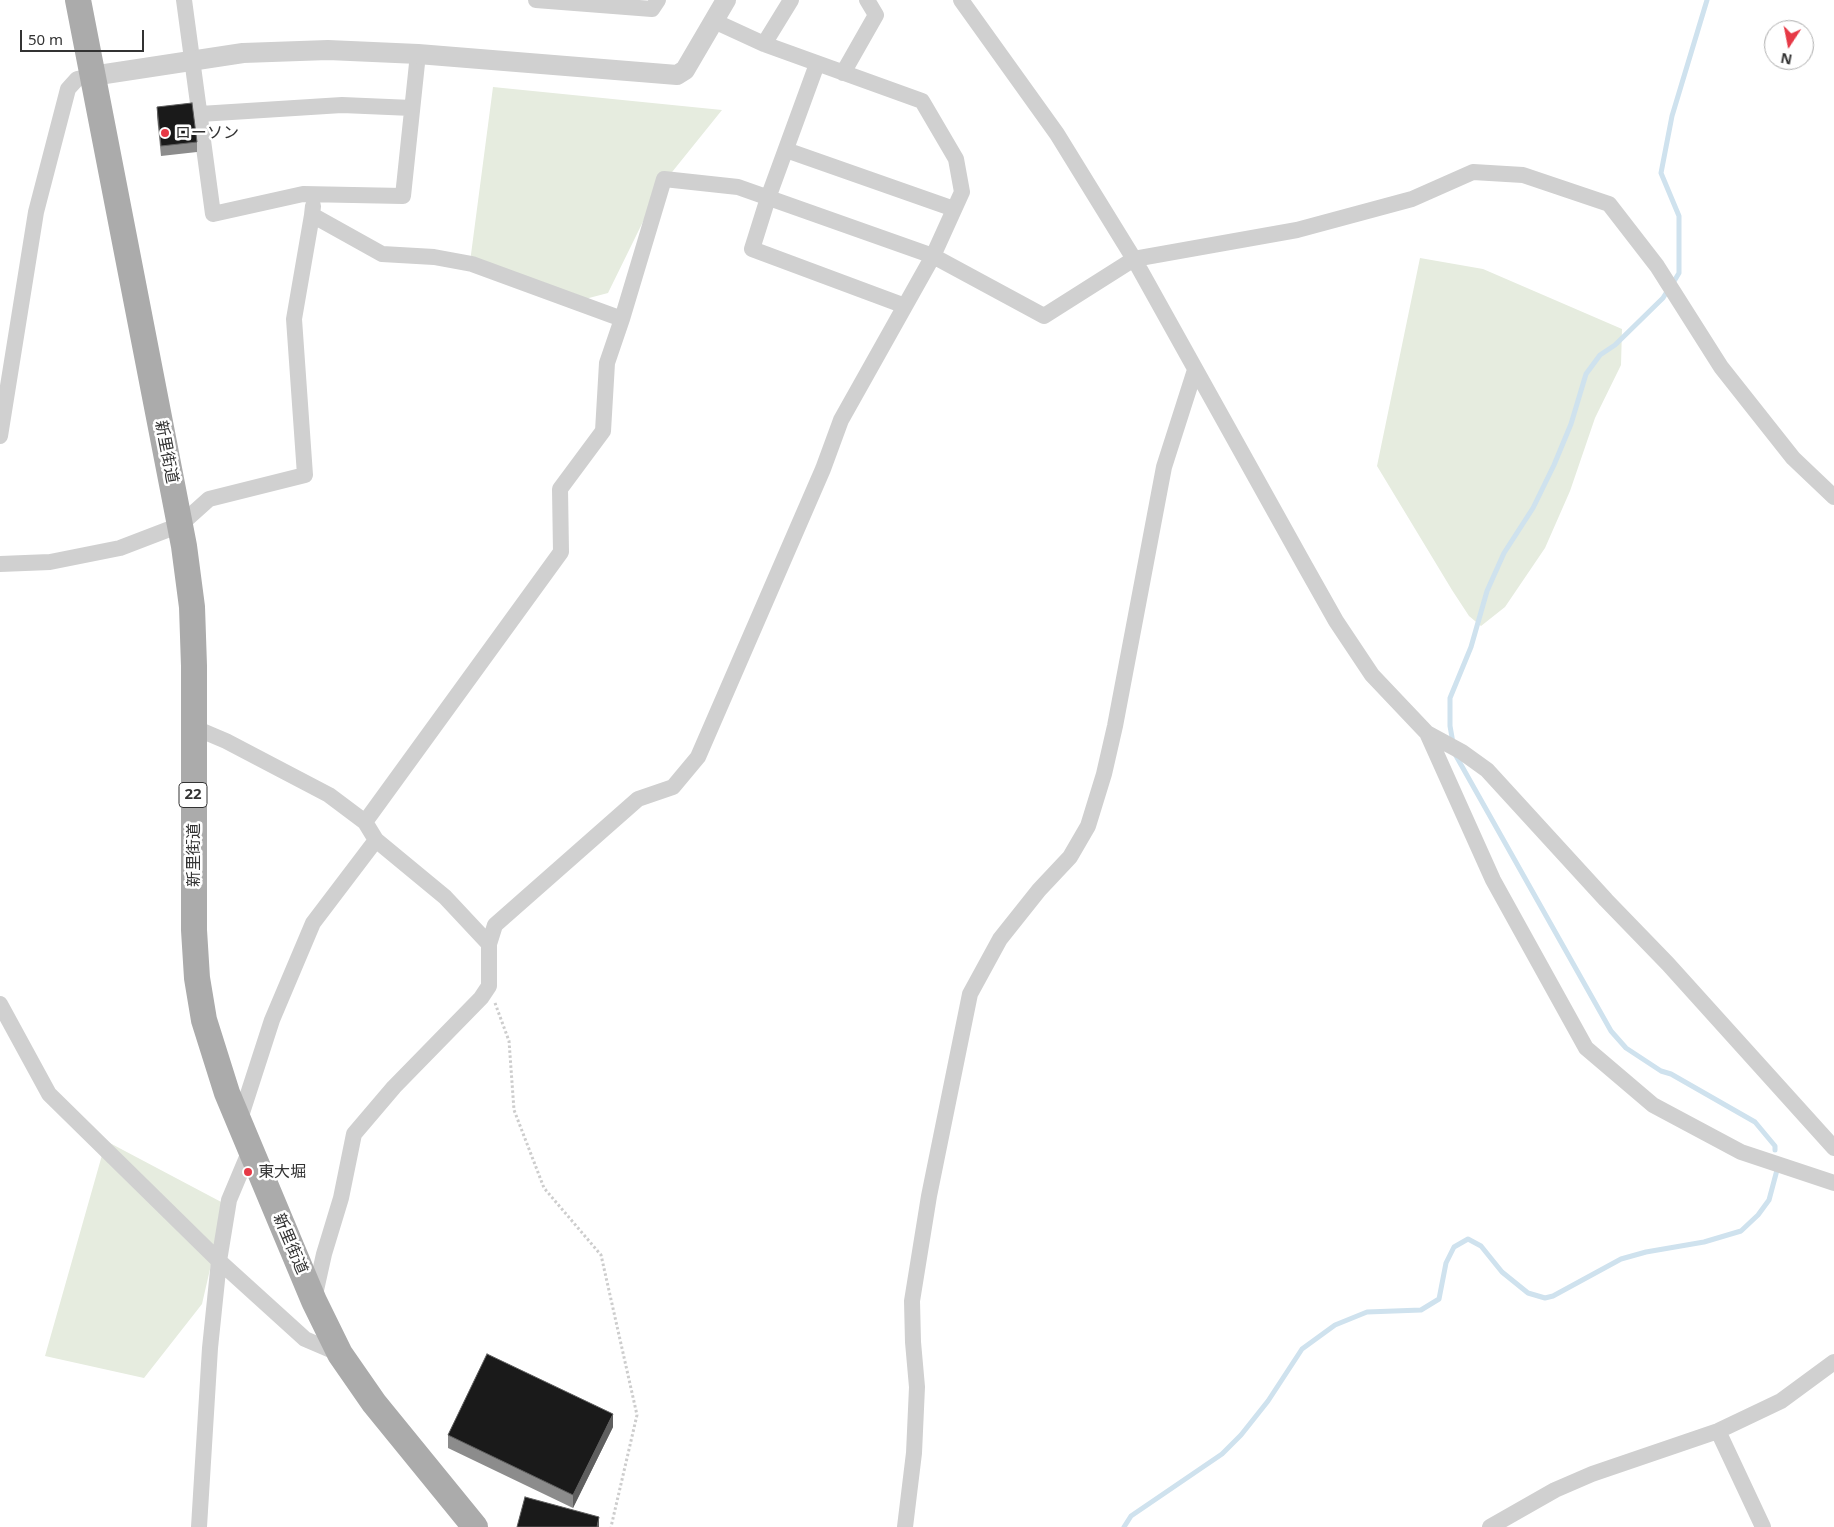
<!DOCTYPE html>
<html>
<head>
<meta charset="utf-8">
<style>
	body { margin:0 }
	#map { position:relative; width:1834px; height:1527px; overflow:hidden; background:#fff; font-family:"Noto Sans",sans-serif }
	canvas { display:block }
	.north { position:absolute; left:1764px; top:20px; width:50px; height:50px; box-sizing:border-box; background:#fff; border:1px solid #adadad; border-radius:50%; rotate:191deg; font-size:14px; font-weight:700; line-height:20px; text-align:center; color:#333 }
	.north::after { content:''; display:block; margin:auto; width:18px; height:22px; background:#e63946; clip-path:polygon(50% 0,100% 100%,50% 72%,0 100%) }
	.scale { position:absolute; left:20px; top:30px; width:124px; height:22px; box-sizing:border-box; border:2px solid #333; border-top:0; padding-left:6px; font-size:15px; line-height:18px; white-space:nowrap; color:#333; -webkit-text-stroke:4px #fff; paint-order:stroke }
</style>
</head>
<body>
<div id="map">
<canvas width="1834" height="1527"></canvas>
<div class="north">N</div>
<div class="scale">50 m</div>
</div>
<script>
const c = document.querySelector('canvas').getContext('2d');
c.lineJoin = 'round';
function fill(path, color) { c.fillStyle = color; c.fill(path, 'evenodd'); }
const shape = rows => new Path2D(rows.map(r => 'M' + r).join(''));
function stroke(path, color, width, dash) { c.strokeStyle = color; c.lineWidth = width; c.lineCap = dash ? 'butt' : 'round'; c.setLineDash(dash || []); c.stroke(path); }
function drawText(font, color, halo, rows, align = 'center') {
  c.font = font + ' "Noto Sans","Noto Sans JP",sans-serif'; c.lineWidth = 5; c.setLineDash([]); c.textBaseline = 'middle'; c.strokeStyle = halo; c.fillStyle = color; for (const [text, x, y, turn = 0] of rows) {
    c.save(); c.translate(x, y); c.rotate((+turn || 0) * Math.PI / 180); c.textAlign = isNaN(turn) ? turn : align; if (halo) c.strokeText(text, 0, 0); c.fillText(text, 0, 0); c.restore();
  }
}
const green = shape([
	[493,87,722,110,660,187,608,293,566,304,470,262],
	[1420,258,1483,269,1622,329,1621,365,1595,418,1570,491,1545,548,1505,607,1481,626,1469,616,1452,590,1377,466],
	[106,1141,225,1204,202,1304,144,1378,45,1356]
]);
const stream = shape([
	[1673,283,1679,273,1679,216,1661,173,1672,116,1707,0],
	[1453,743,1450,726,1450,698,1471,647,1487,591,1504,553,1533,508,1554,465,1571,424,1586,374,1600,355,1615,345,1663,298,1668,290],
	[1455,754,1611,1031,1626,1048,1661,1071,1671,1074,1755,1122,1775,1146,1775,1150],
	[1124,1527,1131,1516,1222,1454,1241,1435,1268,1401,1302,1349,1335,1325,1367,1312,1421,1310,1439,1299,1446,1263,1454,1247,1468,1239,1481,1246,1502,1272,1528,1293,1545,1298,1553,1296,1621,1259,1646,1252,1704,1242,1741,1231,1758,1215,1769,1200,1777,1170]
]);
const path = shape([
	[495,1003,509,1041,514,1110,544,1188,601,1255,637,1415,611,1527]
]);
const minor = shape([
	[184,0,213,214,303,194,403,196,418,54],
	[536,0,652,9,658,0],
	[961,0,1057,134,1134,259,1305,566,1336,621,1372,675,1427,733,1462,752,1487,770,1606,900,1668,964,1834,1148],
	[764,44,791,0],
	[817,64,768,198,752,249,905,306],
	[843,73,876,15,867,0],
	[200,114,342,105,412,108],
	[786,150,954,209],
	[313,206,312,215,382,254,434,257,472,264,622,319],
	[0,436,36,212,68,89,77,79,92,76],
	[0,564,50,562,120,548,180,525,209,499,305,475,294,319,312,215],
	[193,727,226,741,329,795,365,822,376,840,445,897,489,944],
	[1427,733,1493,880,1586,1048,1653,1105,1741,1152,1834,1183],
	[365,822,561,552,560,489,603,431,607,363,622,319,664,179,738,187,933,256,1044,316,1134,259,1297,230,1412,199,1473,172,1523,175,1609,204,1657,266,1721,367,1793,458,1834,497],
	[0,1004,49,1094,219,1261,305,1339,340,1354],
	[239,1122,272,1020,313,923,376,840],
	[314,1299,324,1254,341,1198,354,1134,394,1087,481,998,489,986,489,944,495,925,638,799,673,787,698,757,823,469,841,420,933,256,962,192,956,159,922,101,764,44,714,21],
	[1718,1431,1763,1527],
	[199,1527,210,1348,219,1261,229,1200,250,1150],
	[905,1527,914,1453,917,1387,913,1342,912,1301,929,1196,970,994,1000,939,1039,890,1070,857,1088,826,1104,774,1115,726,1164,467,1195,370],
	[1490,1527,1555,1490,1592,1474,1718,1431,1781,1401,1834,1362]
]);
const tertiary = shape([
	[92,76,243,53,328,50,418,54,677,75,685,70,726,0]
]);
const primary = shape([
	[78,0,184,546,192,607,194,666,194,930,197,978,204,1020,227,1093,314,1301,340,1354,374,1403,475,1527]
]);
const wall = shape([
	[157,107,197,142,197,152,161,156,157,117],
	[613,1427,573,1508,448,1448,448,1435]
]);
const shadedWall = shape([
	[613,1414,613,1427,573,1508,573,1495],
	[599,1517,599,1527,597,1527]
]);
const building = shape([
	[192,103,197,142,161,146,157,107,192,103],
	[487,1354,613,1414,573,1495,448,1435,487,1354],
	[525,1497,599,1517,597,1527,517,1527,525,1497]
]);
const markers = [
	[165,133,5,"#e63946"],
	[248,1172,5,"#e63946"]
];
const shields = [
	[193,795,28]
];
const shieldNames = [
	["22",193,795]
];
const poiNames = [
	["ローソン",175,133],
	["東大堀",258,1172]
];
const streetNames = [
	["新里街道",166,452,79],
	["新里街道",194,855,-90],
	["新里街道",290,1244,67]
];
fill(green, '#e6ecdf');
stroke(stream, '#cfe2ee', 5);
stroke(path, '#cdcdcd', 3, [2.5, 2.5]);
stroke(minor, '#d0d0d0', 16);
stroke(tertiary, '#d0d0d0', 20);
stroke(primary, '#ababab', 26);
fill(wall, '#8c8c8c');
fill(shadedWall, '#5f5f5f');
fill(building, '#1a1a1a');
stroke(building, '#5f5f5f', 1);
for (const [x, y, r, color] of markers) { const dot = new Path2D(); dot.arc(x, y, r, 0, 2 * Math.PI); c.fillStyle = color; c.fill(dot); stroke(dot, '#fff', 2); }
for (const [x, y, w] of shields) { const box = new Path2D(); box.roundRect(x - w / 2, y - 12.5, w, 25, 4); c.fillStyle = '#fff'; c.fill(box); stroke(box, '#333', 1); }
drawText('bold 15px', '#333', null, shieldNames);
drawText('16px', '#333', '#fff', poiNames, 'left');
drawText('16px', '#333', '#fff', streetNames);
</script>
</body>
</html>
